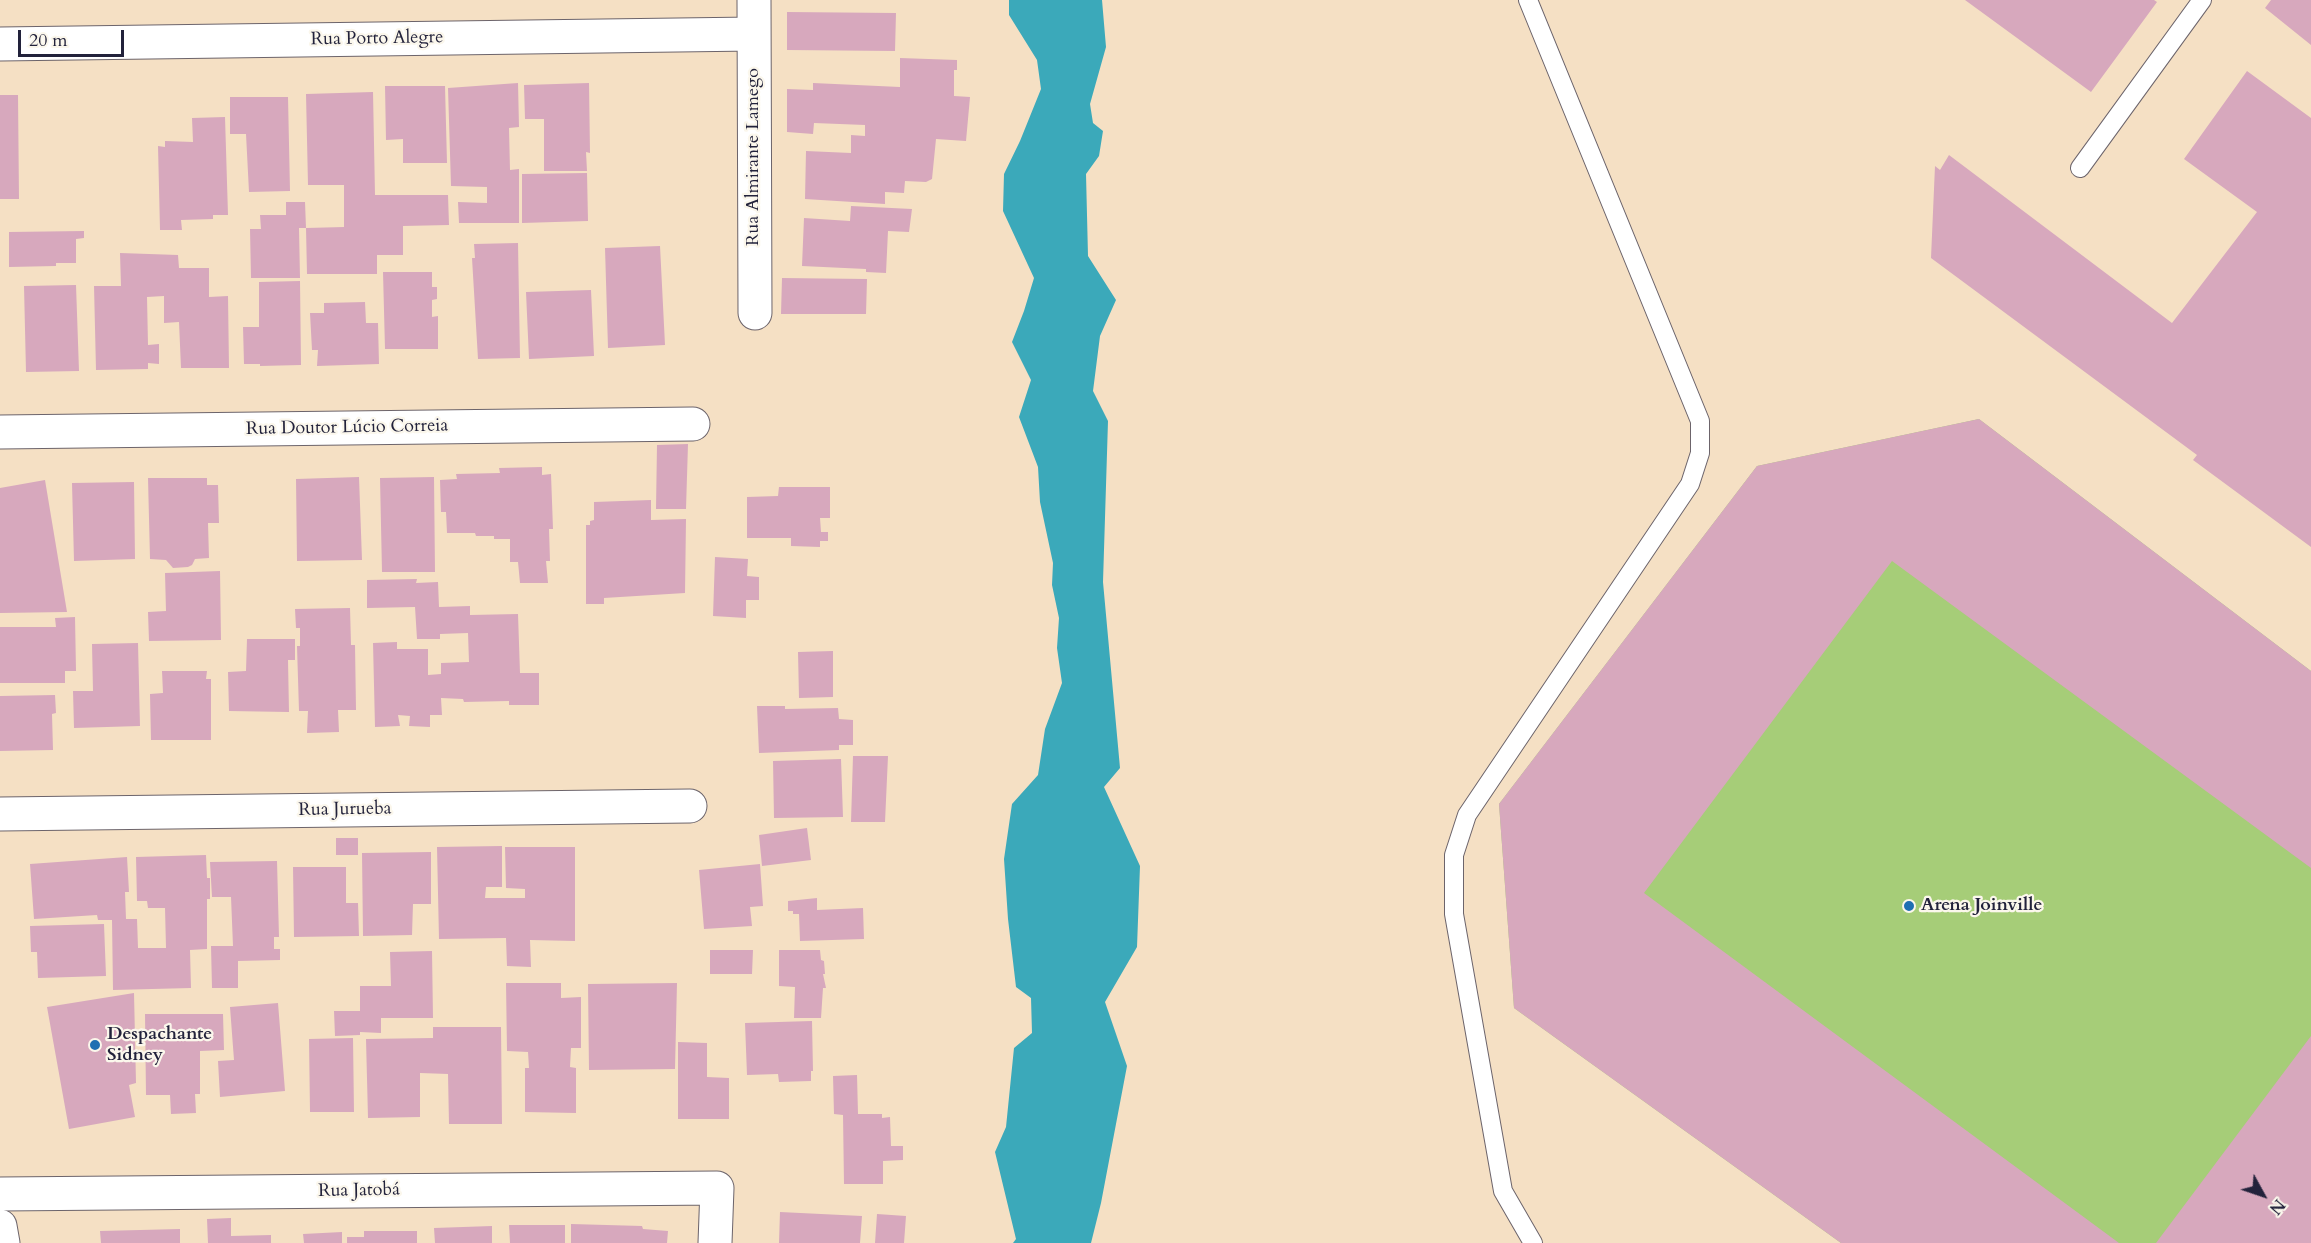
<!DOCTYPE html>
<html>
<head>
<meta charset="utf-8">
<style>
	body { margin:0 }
	#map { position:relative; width:2311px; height:1243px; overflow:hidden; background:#f5e0c4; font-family:Cardo,serif }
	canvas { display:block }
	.north { position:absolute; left:2233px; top:1165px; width:60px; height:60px; -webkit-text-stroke:4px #fbf7ec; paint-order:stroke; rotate:130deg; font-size:16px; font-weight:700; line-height:24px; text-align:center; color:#22223b }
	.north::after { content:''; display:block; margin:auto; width:21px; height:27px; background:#22223b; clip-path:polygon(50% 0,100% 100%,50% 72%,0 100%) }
	.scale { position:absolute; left:18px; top:30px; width:106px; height:27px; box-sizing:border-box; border:3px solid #22223b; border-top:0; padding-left:8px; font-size:18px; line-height:21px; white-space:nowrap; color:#22223b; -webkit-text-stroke:4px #fbf7ec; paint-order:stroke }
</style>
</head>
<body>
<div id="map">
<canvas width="2311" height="1243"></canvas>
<div class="north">N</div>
<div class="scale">20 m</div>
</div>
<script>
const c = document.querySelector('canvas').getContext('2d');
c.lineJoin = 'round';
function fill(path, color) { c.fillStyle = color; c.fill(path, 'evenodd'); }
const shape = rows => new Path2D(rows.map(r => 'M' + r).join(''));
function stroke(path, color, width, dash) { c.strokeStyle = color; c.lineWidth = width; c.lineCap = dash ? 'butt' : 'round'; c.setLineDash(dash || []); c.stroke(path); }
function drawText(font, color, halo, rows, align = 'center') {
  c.font = font + ' Cardo,serif'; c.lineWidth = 4.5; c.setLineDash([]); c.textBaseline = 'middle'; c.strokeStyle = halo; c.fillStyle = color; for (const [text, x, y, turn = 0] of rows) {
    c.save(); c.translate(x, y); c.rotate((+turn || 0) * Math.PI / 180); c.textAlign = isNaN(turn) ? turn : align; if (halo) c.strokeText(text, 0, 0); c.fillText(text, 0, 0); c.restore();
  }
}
const green = shape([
	[1979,419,2311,671,2311,1243,1841,1243,1514,1008,1499,804,1757,466]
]);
const water = shape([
	[1009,0,1102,0,1106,47,1090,104,1093,123,1103,131,1099,156,1086,174,1088,256,1116,300,1100,336,1093,391,1108,421,1103,582,1120,768,1104,787,1140,866,1137,947,1105,1002,1127,1066,1101,1203,1091,1243,1013,1243,1016,1239,995,1152,1006,1127,1014,1048,1032,1033,1031,998,1016,987,1008,919,1004,859,1012,804,1038,775,1045,729,1062,683,1057,648,1059,618,1052,585,1053,563,1040,502,1038,467,1019,417,1031,380,1012,342,1024,311,1034,278,1003,211,1004,174,1020,141,1041,89,1037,60,1009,15]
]);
const building = shape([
	[1965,0,2154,0,2157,2,2091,92],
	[2271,0,2311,0,2311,45,2265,8],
	[787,12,896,13,895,51,787,50],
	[900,58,957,60,957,70,954,70,954,96,970,97,966,141,936,139,932,179,926,182,905,181,904,193,885,192,885,204,805,199,806,151,851,153,851,135,865,136,865,125,814,123,813,134,787,132,787,89,813,90,813,83,900,87],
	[2247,71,2311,118,2311,547,2193,460,2197,455,1931,258,1935,166,1940,170,1949,155,2172,323,2257,212,2184,159],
	[518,83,519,127,509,128,510,170,519,169,519,223,459,223,458,202,487,203,487,187,451,186,448,88],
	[589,83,590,153,586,152,587,171,544,171,544,119,525,119,524,85],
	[385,86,445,86,447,163,403,163,403,139,386,140],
	[373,92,375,195,448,195,449,225,403,226,403,255,377,255,377,274,307,274,306,228,344,227,344,185,308,185,306,94],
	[0,95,18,95,19,199,0,199],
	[230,97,288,97,290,191,249,192,246,134,230,134],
	[225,117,228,215,213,215,213,219,181,220,182,230,160,230,158,146,165,147,165,141,193,142,192,118],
	[587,173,588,221,522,223,522,174],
	[286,202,305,202,306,228,299,228,300,278,251,278,250,229,261,229,260,215,286,215],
	[851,206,912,209,909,232,888,231,886,273,866,272,866,269,802,266,804,218,850,221],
	[84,231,84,238,76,239,76,263,56,263,56,266,9,267,9,232],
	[518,243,520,358,478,359,472,258,475,258,474,244],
	[660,246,665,345,608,348,605,248],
	[120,253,178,255,179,268,209,268,209,297,228,296,229,368,181,368,179,322,164,323,164,296,147,297,148,345,159,344,159,364,148,363,148,369,96,370,94,286,121,286],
	[383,272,432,272,432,287,437,287,437,299,432,300,432,317,438,316,438,349,385,349],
	[782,278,867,279,866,314,781,314],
	[300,281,301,365,260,366,260,364,244,364,243,327,259,327,259,282],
	[76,285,79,371,26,372,24,286],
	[591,290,594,356,529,359,526,292],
	[365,302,366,323,378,323,379,364,317,366,318,350,312,350,310,313,324,313,324,303],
	[1979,419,2311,671,2311,868,1892,561,1644,893,2119,1243,1841,1243,1514,1008,1499,804,1757,466],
	[688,444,686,509,656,509,657,445],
	[542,467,542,475,551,474,553,529,549,529,550,561,546,561,548,583,520,583,518,562,510,562,510,539,494,539,494,536,476,536,475,533,447,533,446,512,441,512,440,480,457,479,456,474,500,473,499,468],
	[359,477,362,560,297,561,296,479],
	[434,477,435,572,382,572,380,478],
	[148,478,207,478,207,485,218,485,219,523,208,523,209,558,195,559,192,565,188,567,173,568,166,560,150,559],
	[45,480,67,612,0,613,0,488],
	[134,482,135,559,74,561,72,483],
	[779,487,830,487,830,518,820,518,821,532,828,532,828,541,820,541,820,547,791,546,791,538,747,538,747,497,778,496],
	[651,500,651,520,686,519,685,593,604,598,604,604,586,604,586,525,590,525,590,521,594,520,594,502],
	[715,557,748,559,747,576,759,577,759,600,746,600,746,618,713,616],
	[220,571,221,640,149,641,148,612,166,611,165,573],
	[417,579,416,583,438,582,439,607,470,606,470,615,518,614,520,673,539,673,539,705,509,705,509,701,464,702,463,699,441,698,442,715,430,715,430,727,409,726,410,716,398,715,400,726,375,727,373,643,397,642,397,649,428,649,428,675,441,674,441,663,469,662,468,633,440,634,440,639,417,639,415,607,367,608,367,580],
	[350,608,351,645,355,645,356,710,338,710,339,732,307,733,308,711,299,711,297,646,300,646,300,628,296,628,295,609],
	[75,617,76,671,65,671,65,683,0,683,0,627,56,627,55,618],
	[247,639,295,639,295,660,288,660,289,712,229,711,228,672,246,671],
	[138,643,140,726,74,728,73,691,93,691,92,644],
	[833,651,833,697,799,698,798,652],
	[162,671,207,671,206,679,211,679,211,740,151,740,150,694,163,693],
	[55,695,56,713,52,714,53,750,0,751,0,696],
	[757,706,785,706,785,709,838,708,839,719,853,720,853,745,839,745,839,750,759,753],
	[853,756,888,756,885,822,851,822],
	[841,759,843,817,774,818,773,761],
	[807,828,811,860,762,866,759,835],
	[336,838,358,838,358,855,336,855],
	[502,846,502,887,486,887,485,898,525,898,525,889,506,888,505,847,575,847,575,941,530,940,531,967,507,966,506,938,439,939,437,847],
	[431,852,431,904,413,904,412,935,363,936,362,853],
	[206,855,207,878,210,878,210,899,207,899,207,949,190,950,191,988,113,990,112,920,98,920,97,915,34,919,30,864,127,857,129,892,125,892,126,919,137,919,138,948,166,948,165,908,148,908,147,901,137,901,136,857],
	[277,861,279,937,274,937,274,949,280,949,280,960,238,961,238,988,212,988,211,946,233,946,231,897,212,897,210,862],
	[760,864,763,906,750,907,752,926,704,929,699,870],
	[293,867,346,867,346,903,358,903,359,936,294,937],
	[817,898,817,910,863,908,864,939,800,941,799,914,793,914,793,911,788,911,788,901],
	[104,924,106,976,38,978,37,952,31,952,30,926],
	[710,950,753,950,752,974,710,974],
	[779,950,820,950,821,960,824,961,825,974,823,974,826,988,823,988,821,1018,794,1018,795,987,779,986],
	[432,951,433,1018,381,1018,381,1033,360,1032,360,1035,335,1036,334,1011,360,1011,360,986,391,986,390,952],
	[506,983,561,983,561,998,581,997,581,1048,571,1048,570,1067,576,1068,576,1113,525,1112,525,1068,529,1068,528,1052,507,1051],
	[677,983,675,1069,589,1070,588,984],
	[134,993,136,1083,129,1085,135,1117,69,1129,47,1007],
	[278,1003,285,1091,220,1097,218,1061,234,1060,230,1007],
	[145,1014,223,1014,224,1050,200,1051,200,1094,195,1094,196,1113,171,1114,170,1095,146,1095],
	[812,1021,813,1071,811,1071,811,1081,779,1082,778,1074,747,1075,745,1023],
	[433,1027,501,1027,502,1124,449,1124,448,1074,420,1073,420,1117,368,1118,366,1039,433,1038],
	[2311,1036,2311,1243,2156,1243],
	[353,1038,354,1112,310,1112,309,1039],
	[678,1042,707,1043,707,1077,729,1078,729,1119,678,1119],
	[857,1075,858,1114,882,1114,882,1118,890,1117,891,1146,903,1146,903,1160,883,1161,883,1184,844,1184,843,1115,834,1114,833,1076],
	[780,1212,862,1216,860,1243,779,1243],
	[877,1214,906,1216,904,1243,875,1243],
	[231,1218,231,1236,271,1235,271,1243,208,1243,207,1219],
	[571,1224,642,1226,643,1229,668,1231,667,1243,571,1243],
	[509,1225,565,1225,565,1243,510,1243],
	[492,1226,492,1243,435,1243,434,1228],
	[180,1229,180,1243,101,1243,100,1231],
	[364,1231,417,1231,417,1243,347,1243,347,1237,364,1237],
	[342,1232,342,1243,304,1243,303,1234]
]);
const lane = shape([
	[1528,0,1700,421,1700,453,1690,484,1467,815,1454,855,1454,914,1503,1191,1533,1243],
	[2080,168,2202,0]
]);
const street = shape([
	[754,0,755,313],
	[0,44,753,34],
	[0,432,693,424],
	[0,814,690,806],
	[0,1194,717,1188,715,1243]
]);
const secondary = shape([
	[0,1226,3,1243]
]);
const markers = [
	[1909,906,6,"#1f6fb2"],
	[95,1045,6,"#1f6fb2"]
];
const streetNames = [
	["Rua Porto Alegre",377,39,-1],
	["Rua Almirante Lamego",754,157,-90],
	["Rua Doutor Lúcio Correia",347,428,-1],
	["Rua Jurueba",345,810,-1],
	["Rua Jatobá",359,1191,-1]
];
const poiNames = [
	["Arena Joinville",1921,906],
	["Despachante",107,1035],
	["Sidney",107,1056]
];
fill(green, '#a6cd78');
fill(water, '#3ba9ba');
fill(building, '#d7a8bd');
stroke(lane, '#6c646b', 20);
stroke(street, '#6c646b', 35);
stroke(secondary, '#6c646b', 35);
stroke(lane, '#fff', 18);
stroke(street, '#fff', 33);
stroke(secondary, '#fff', 33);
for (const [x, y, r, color] of markers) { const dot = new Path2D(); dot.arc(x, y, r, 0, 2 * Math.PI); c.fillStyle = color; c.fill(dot); stroke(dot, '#fbf7ec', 2); }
drawText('18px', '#22223b', '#fbf7ec', streetNames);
drawText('bold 18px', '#22223b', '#fbf7ec', poiNames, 'left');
</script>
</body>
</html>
